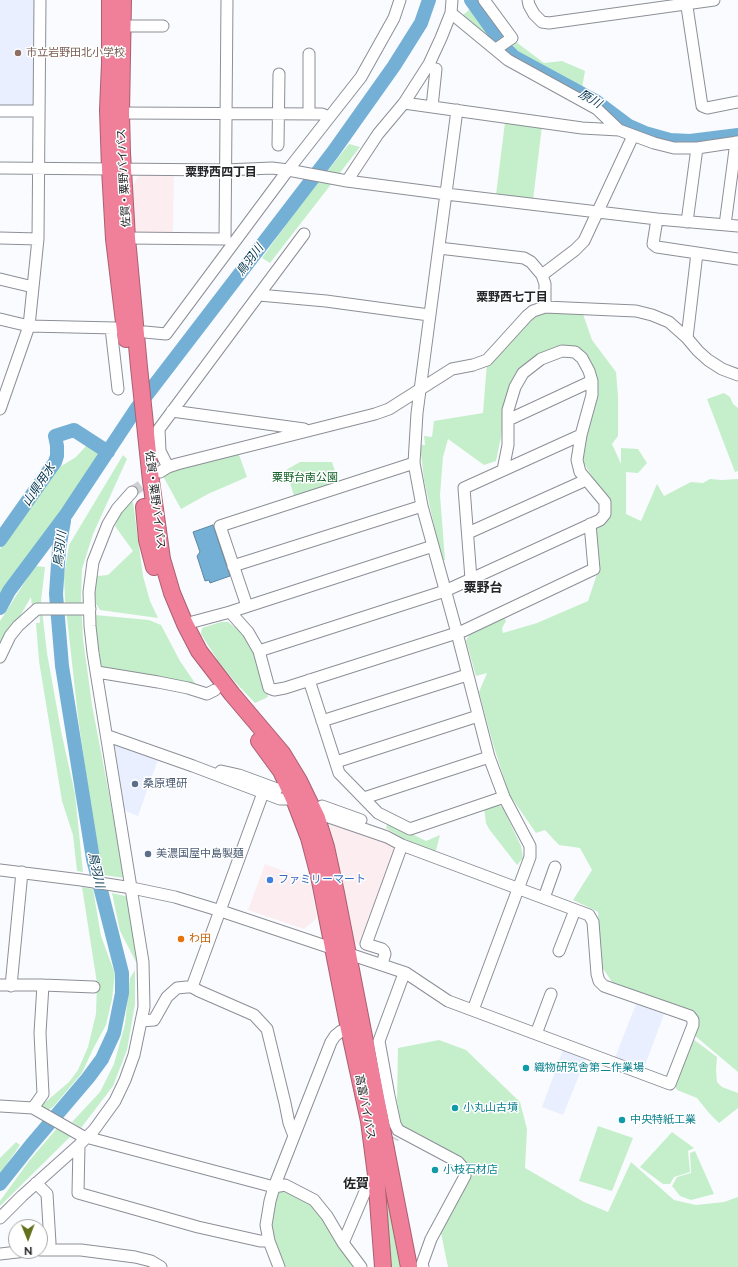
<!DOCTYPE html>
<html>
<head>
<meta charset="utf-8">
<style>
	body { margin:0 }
	#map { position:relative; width:738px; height:1267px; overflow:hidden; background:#fafbff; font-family:Raleway,sans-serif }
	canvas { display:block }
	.north { position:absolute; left:8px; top:1219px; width:40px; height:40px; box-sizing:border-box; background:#fff; border:1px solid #a7a8a9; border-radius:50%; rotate:179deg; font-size:11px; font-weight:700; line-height:16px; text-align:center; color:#242528 }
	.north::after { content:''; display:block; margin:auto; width:14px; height:18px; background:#63711b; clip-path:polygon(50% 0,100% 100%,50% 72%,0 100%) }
</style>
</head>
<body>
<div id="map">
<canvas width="738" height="1267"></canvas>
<div class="north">N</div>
</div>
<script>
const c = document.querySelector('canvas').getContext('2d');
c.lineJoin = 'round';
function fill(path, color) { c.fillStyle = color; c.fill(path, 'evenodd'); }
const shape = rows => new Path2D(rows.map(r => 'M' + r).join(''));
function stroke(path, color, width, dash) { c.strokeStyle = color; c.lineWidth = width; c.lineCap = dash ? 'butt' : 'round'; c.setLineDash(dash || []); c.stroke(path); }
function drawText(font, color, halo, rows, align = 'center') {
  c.font = font + ' Raleway,"Noto Sans JP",sans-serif'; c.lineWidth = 3; c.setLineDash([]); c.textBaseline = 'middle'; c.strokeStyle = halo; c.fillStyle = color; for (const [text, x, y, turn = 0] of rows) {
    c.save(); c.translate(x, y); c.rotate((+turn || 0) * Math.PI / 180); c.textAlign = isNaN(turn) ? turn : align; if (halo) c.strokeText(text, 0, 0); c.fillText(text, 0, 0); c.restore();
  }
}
const commercial = shape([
	[140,174,174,175,173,234,136,233,131,189],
	[333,822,397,846,362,946,355,942,334,842,329,823],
	[265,864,310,881,317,918,304,929,248,910]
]);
const built = shape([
	[0,0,36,0,35,106,0,108],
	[112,740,159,757,138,816,124,810],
	[636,1004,664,1014,643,1071,614,1060],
	[564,1047,587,1056,563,1115,542,1107]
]);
const green = shape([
	[470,9,497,43,493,43,463,15],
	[516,42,544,63,562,61,585,71,582,88,527,59,511,48],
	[505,122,542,126,533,200,496,195],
	[349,144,360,147,270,263,262,258,301,204],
	[543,311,583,314,592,340,616,372,618,396,618,436,612,444,621,464,621,448,638,449,647,463,638,473,626,472,626,514,641,521,657,484,664,496,691,482,703,483,710,479,722,480,738,479,738,1072,694,1035,695,1020,614,985,600,964,598,912,573,900,592,870,580,848,559,845,545,830,536,833,509,794,493,744,479,692,487,673,476,676,466,641,470,633,504,617,506,621,502,628,503,633,537,623,588,601,598,571,596,529,610,518,610,499,598,486,583,462,587,434,593,402,594,368,582,350,555,348,526,363,510,387,504,413,501,437,496,461,484,465,448,439,443,457,440,495,445,560,442,561,424,480,420,445,425,445,424,436,432,437,434,421,483,413,487,363,495,359,528,320],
	[724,393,730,397,733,404,738,408,738,471,735,472,707,399],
	[87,445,99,453,75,497,30,563,0,609,0,549,55,470,76,457],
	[238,452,247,477,208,494,181,509,163,476,171,471],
	[123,455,127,459,93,534,82,569,81,598,83,639,92,705,125,878,103,875,98,860,78,717,65,600,64,576,69,545],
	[300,462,332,462,339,483,295,499,286,470],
	[133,502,143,576,150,601,158,618,100,610,96,604,94,590,97,576,108,575,133,551,115,526,120,514,129,503],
	[35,566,45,567,41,601,47,653,61,731,75,794,83,872,77,871,73,835,62,801,39,661,36,623,40,623,39,607,32,607,31,597,2,647,0,646,0,621],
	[95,615,149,620,161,625,180,661,197,686,99,669],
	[221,622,228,622,245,635,257,657,268,697,255,703,236,683,220,664,201,634,202,628],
	[496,803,503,808,521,846,523,858,517,865,489,829,486,823,484,808],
	[388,822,426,841,440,835,435,854,410,843,386,828],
	[82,887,93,889,101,936,115,974,112,999,106,1025,93,1049,82,1073,54,1106,46,1112,43,1110,42,1105,69,1082,78,1070,88,1047,96,1014,97,983],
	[112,893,129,897,137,964,120,931],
	[135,970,135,1004,127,1050,113,1086,81,1128,72,1122,100,1092,114,1064,125,1024,130,978],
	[689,1036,717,1057,716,1070,717,1082,722,1087,738,1093,738,1108,719,1123,709,1113,697,1098,677,1090,674,1083],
	[439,1040,466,1050,520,1102,527,1129,525,1168,584,1202,608,1212,631,1162,674,1200,696,1205,724,1202,738,1197,738,1267,448,1267,441,1233,474,1169,412,1133,401,1125,397,1100,398,1048],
	[598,1126,633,1138,612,1191,579,1181],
	[58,1127,72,1135,0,1206,0,1201,29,1161],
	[672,1132,694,1148,688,1151,690,1172,674,1177,670,1184,663,1184,640,1167],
	[16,1142,20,1145,0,1174,0,1158],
	[695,1151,714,1194,691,1200,680,1196,672,1186,677,1177,691,1173,690,1153],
	[383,1163,402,1267,388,1267],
	[282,1189,299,1196,318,1210,343,1253,356,1267,283,1267,271,1229,272,1215,277,1195]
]);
const water = shape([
	[213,525,230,576,210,583,209,580,205,581,197,556,200,552,193,532,213,525]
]);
const river = shape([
	[471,0,506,49,514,57,597,102,629,126,645,133,670,140,690,141,738,135],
	[0,540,55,462,57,456,57,446,55,436,74,430,108,452],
	[0,608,9,591,65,516,136,409,333,152,394,66,421,23,429,0],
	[0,1184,31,1145,88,1078,102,1059,114,1033,122,993,122,973,93,859,62,666,56,594,59,549,64,521]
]);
const minorTunnel = shape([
	[132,492,155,476],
	[385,1153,394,1137]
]);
const minor = shape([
	[484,0,512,38,496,49],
	[528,0,529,5,534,14,542,22,549,23,714,0],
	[686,0,702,106,707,108,738,102],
	[451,13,508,60,597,109,619,130],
	[122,26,163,26],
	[309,54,309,114],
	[404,103,582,128,619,130,654,143,674,148,697,148,738,142],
	[432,107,436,69],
	[457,110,417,413,414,463,422,506,457,633,489,757,504,797,530,846,530,857,473,1010],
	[0,111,38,111],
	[121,113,322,114,329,117],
	[278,145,279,74],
	[0,168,225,170,272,168,288,170,347,181,446,194,657,219,653,244,657,247,738,259],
	[347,181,378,134,404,103,429,64,441,38,451,13,452,0],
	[657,219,738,226],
	[687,222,697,148],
	[725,225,736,142],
	[0,238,38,239],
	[127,238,225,239,227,0],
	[439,248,524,258,531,262,542,275,545,284,545,307],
	[542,275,575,250,584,241,633,136],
	[0,279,33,287],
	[259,295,326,301,429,315],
	[0,319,29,326,115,328],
	[111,328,118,389],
	[145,332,166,334,288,170,361,77,394,18,400,0],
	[687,338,697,253],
	[0,409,29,326,38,239,40,0],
	[172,411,304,429],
	[508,420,592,381],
	[168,467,160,451,159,429,304,234],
	[160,472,168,467,177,464,375,414,389,409,452,369,473,365,487,360,527,316,533,311,545,307,636,311,652,315,669,322,687,338,698,351,708,360,722,369,738,375],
	[468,533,586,480],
	[233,566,422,506],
	[471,579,464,488,581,435],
	[247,606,220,526,414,463],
	[230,612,433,546],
	[185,624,230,612,248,632,259,651,269,688,274,690,285,688,463,631,594,569,590,524],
	[259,651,445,591,600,520,605,514,605,502,580,472,577,460,581,435,592,395,592,381,589,371,582,358,575,352,562,351,541,359,523,373,515,387,508,410,508,445,503,470],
	[0,657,10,636,18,626,37,609,90,609],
	[97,672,158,682,188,688,207,694,215,690],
	[309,680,339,773,378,813,410,829,504,797],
	[322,721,467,675],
	[108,736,193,766,280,799,294,799],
	[336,762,478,716],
	[221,771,239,775,277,789],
	[364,798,489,757],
	[322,806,361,820],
	[0,870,81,880,132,888,175,897,221,911,406,973,448,1001,670,1084,693,1025,693,1020,690,1016,604,986,599,981,597,974,593,922,589,915,402,845,387,837,326,816,317,818],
	[544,898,555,867],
	[559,951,575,910],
	[382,964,385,954,384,951,382,949,366,944,402,845],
	[406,973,402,979,379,1041,389,1096,395,1124,398,1130,458,1162,464,1169,465,1176,431,1239,422,1264,423,1267],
	[0,985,43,985,94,987],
	[11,986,22,872],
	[192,987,263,793],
	[141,1021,154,1020,167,997,177,988,187,987,192,987,199,991,254,1015,267,1029,285,1103,289,1123,294,1136],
	[536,1034,551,994],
	[0,1106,33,1108,82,1136,274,1187,285,1185,314,1200,327,1216,343,1243,361,1267],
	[33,1108,43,1094,40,1033,43,985],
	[79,1145,78,1193,198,1227,260,1241,269,1241],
	[36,1183,47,1194,50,1243],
	[0,1218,22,1196,79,1145,94,1130,115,1101,125,1080,134,1055,144,1007,143,962,93,653,90,626,89,592,93,562,108,524,117,509,132,492],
	[343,1243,367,1187],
	[40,1250,81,1250,135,1257,151,1261,161,1267],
	[0,1254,26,1251],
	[279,1267,269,1241,266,1225,270,1201,274,1187,331,1042,335,1036,341,1031,349,1029]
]);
const highway = shape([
	[110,0,110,63,108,110,110,169,114,239,126,339],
	[123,0,121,113,122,153,127,238,139,367,151,481,162,559,172,593,185,624,199,651,232,694,282,753,299,781,317,818,326,847,336,893,409,1267],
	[144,507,147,540,154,567],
	[259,741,281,771,294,799,309,838,319,876,349,1029,369,1121,376,1175,383,1267]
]);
const markers = [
	[18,53,4,"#8d6e63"],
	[135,784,4,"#5c6f8a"],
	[148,854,4,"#5c6f8a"],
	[270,880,4,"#3f7fe0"],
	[181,939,4,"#e8710a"],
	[526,1068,4,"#0f9aa8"],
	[455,1108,4,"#0f9aa8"],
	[622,1120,4,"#0f9aa8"],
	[435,1170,4,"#0f9aa8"]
];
const educationNames = [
	["市立岩野田北小学校",26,53]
];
const streetNames = [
	["佐賀・粟野バイパス",124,178,-93],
	["佐賀・粟野バイパス",155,500,83],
	["高富バイパス",365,1107,79]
];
const parkNames = [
	["粟野台南公園",305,478]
];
const serviceNames = [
	["桑原理研",143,784],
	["美濃国屋中島製麺",156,854]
];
const shopNames = [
	["ファミリーマート",278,880]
];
const foodNames = [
	["わ田",189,939]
];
const cultureNames = [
	["織物研究舎第二作業場",534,1068],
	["小丸山古墳",463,1108],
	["中央特紙工業",630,1120],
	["小枝石材店",443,1170]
];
const waterNames = [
	["原川",590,99,31],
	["鳥羽川",250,260,-53],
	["山県用水",39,485,-56],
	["鳥羽川",60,549,-83],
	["鳥羽川",96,870,77]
];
const neighbourhoodNames = [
	["粟野西四丁目",221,172],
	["粟野西七丁目",512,297]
];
const quarterNames = [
	["粟野台",483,588],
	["佐賀",356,1184]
];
fill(commercial, '#fcedf1');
fill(built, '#e9efff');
fill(green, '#c5efca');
fill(water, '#74b0d6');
stroke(water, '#5c86a2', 1);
stroke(river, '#74b0d6', 14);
stroke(minorTunnel, '#cfd0d4', 11, [11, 5.5]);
stroke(minor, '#8c8f97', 13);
stroke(highway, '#a96071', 18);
stroke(minor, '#fff', 11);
stroke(highway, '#f07f99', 16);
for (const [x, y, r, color] of markers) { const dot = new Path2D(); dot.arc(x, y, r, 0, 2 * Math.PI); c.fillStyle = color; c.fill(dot); stroke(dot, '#fff', 1.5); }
drawText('11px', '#785e54', '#fff', educationNames, 'left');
drawText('11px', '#242528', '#fff', streetNames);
drawText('11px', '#15612a', '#fff', parkNames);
drawText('11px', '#4e5e75', '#fff', serviceNames, 'left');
drawText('11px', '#366cbe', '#fff', shopNames, 'left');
drawText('11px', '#c56008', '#fff', foodNames, 'left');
drawText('11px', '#0d838f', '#fff', cultureNames, 'left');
drawText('italic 12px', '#00334d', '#fff', waterNames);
drawText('bold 12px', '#242528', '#fff', neighbourhoodNames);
drawText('bold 13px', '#242528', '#fff', quarterNames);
</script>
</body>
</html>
